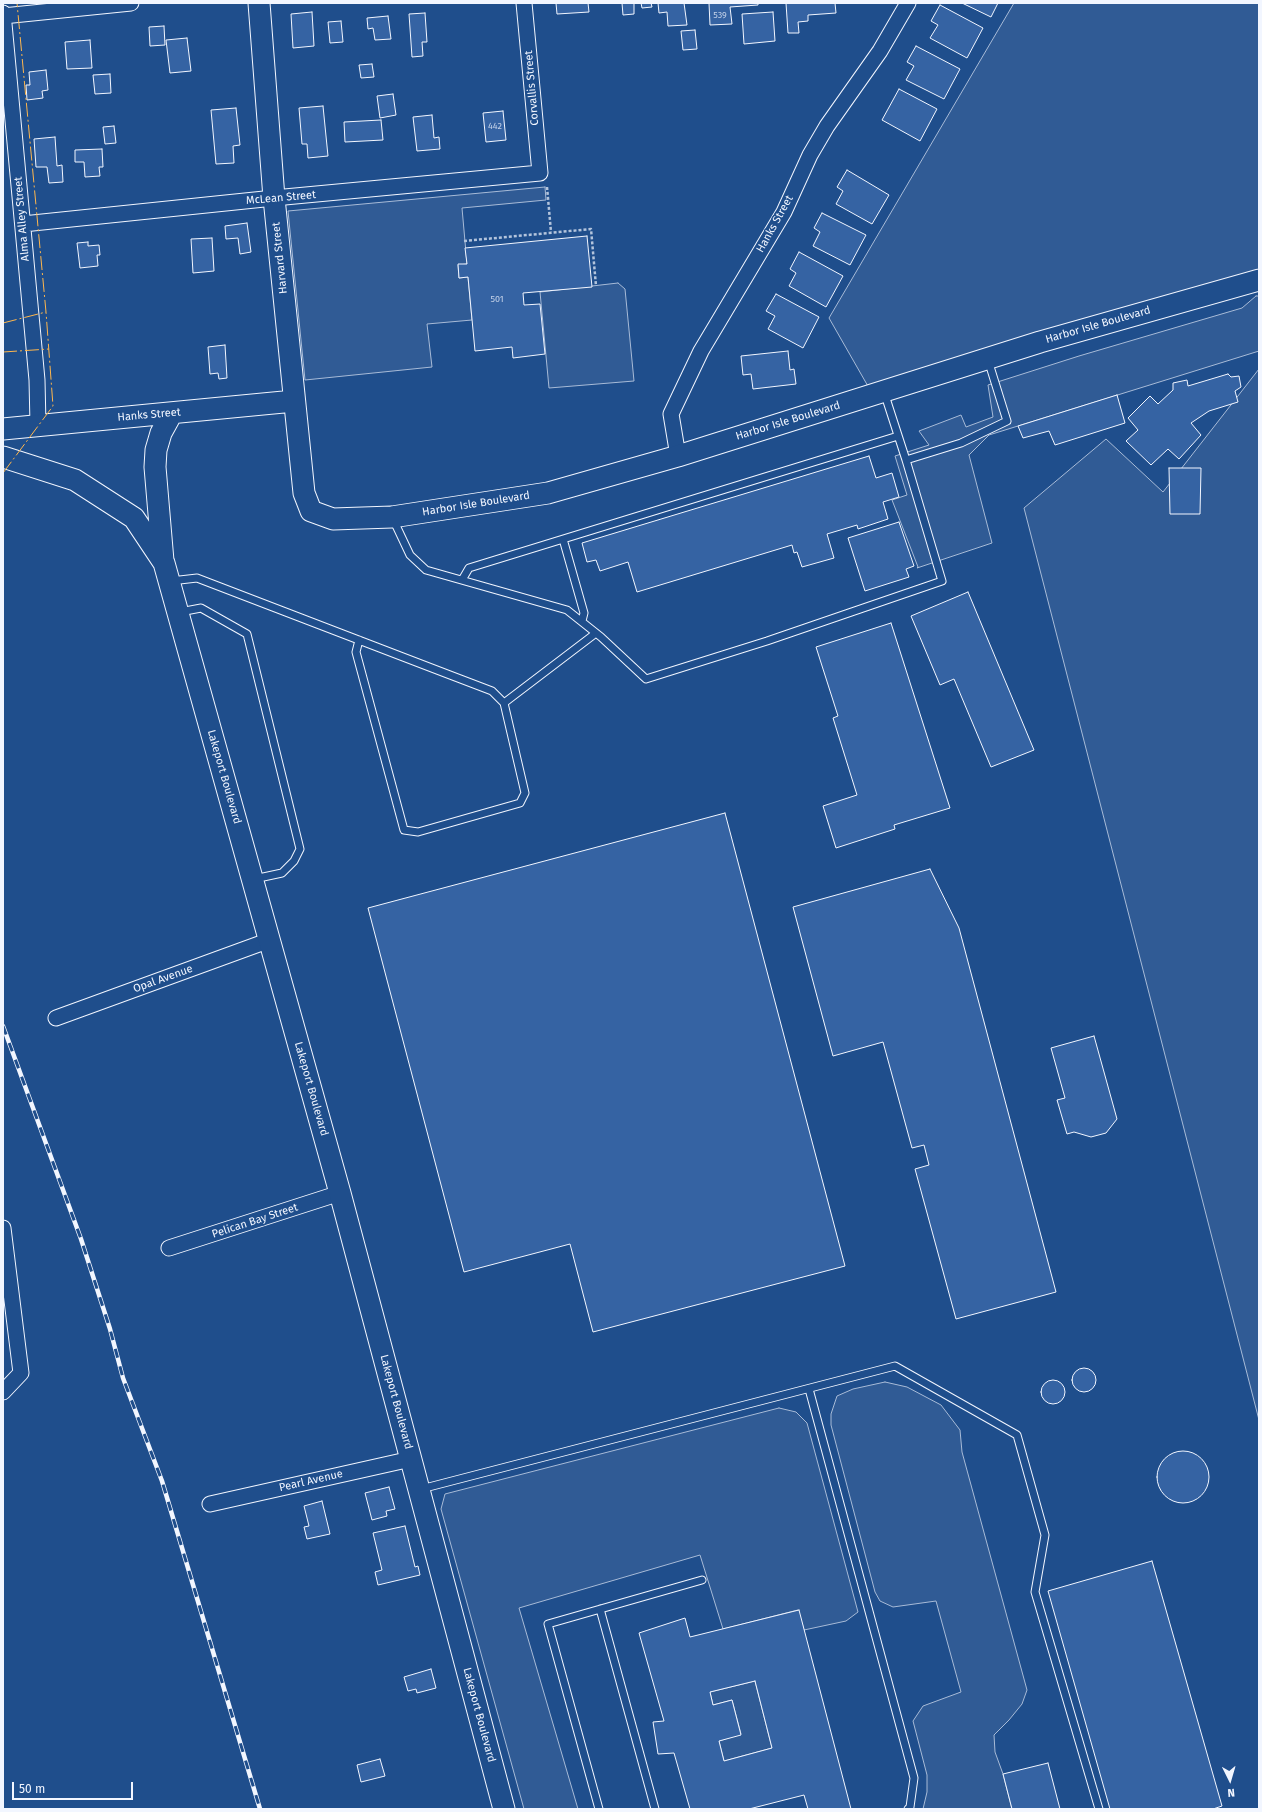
<!DOCTYPE html>
<html>
<head>
<meta charset="utf-8">
<style>
	body { margin:0 }
	#map { position:relative; width:1262px; height:1812px; overflow:hidden; background:#1f4e8c; font-family:"Fira Sans",sans-serif }
	canvas { display:block }
	.frame { position:absolute; inset:0; border:4px solid #f2f6ff; pointer-events:none }
	.north { position:absolute; left:1210px; top:1760px; width:40px; height:40px; -webkit-text-stroke:3px #1f4e8c; paint-order:stroke; rotate:175deg; font-size:11px; font-weight:700; line-height:16px; text-align:center; color:#f2f6ff }
	.north::after { content:''; display:block; margin:auto; width:14px; height:18px; background:#f2f6ff; clip-path:polygon(50% 0,100% 100%,50% 72%,0 100%) }
	.scale { position:absolute; left:12px; top:1782px; width:121px; height:18px; box-sizing:border-box; border:2px solid #f2f6ff; border-top:0; padding-left:5px; font-size:12px; line-height:14px; white-space:nowrap; color:#f2f6ff; -webkit-text-stroke:3px #1f4e8c; paint-order:stroke }
</style>
</head>
<body>
<div id="map">
<canvas width="1262" height="1812"></canvas>
<div class="frame"></div>
<div class="north">N</div>
<div class="scale">50 m</div>
</div>
<script>
const c = document.querySelector('canvas').getContext('2d');
c.lineJoin = 'round';
function fill(path, color) { c.fillStyle = color; c.fill(path, 'evenodd'); }
const shape = rows => new Path2D(rows.map(r => 'M' + r).join(''));
function stroke(path, color, width, dash) { c.strokeStyle = color; c.lineWidth = width; c.lineCap = dash ? 'butt' : 'round'; c.setLineDash(dash || []); c.stroke(path); }
function drawText(font, color, halo, rows, align = 'center') {
  c.font = font + ' "Fira Sans",sans-serif'; c.lineWidth = 3; c.setLineDash([]); c.textBaseline = 'middle'; c.strokeStyle = halo; c.fillStyle = color; for (const [text, x, y, turn = 0] of rows) {
    c.save(); c.translate(x, y); c.rotate((+turn || 0) * Math.PI / 180); c.textAlign = isNaN(turn) ? turn : align; if (halo) c.strokeText(text, 0, 0); c.fillText(text, 0, 0); c.restore();
  }
}
const built = shape([
	[1014,3,1259,3,1259,280,873,395,829,318,1014,3],
	[545,187,546,200,462,208,467,264,458,265,459,278,468,277,472,320,427,324,432,367,305,380,288,211,545,187],
	[618,283,625,289,634,381,549,388,540,292,618,283],
	[1256,296,1259,296,1259,351,989,435,969,455,992,543,917,568,918,567,892,500,907,495,895,456,929,445,919,431,961,415,966,427,993,417,988,385,1079,356,1242,308,1256,296],
	[1259,369,1259,1420,1024,508,1106,439,1163,492,1259,369],
	[885,1382,907,1387,941,1405,960,1430,962,1452,1027,1690,1022,1704,1009,1720,994,1735,995,1752,1003,1774,1012,1809,923,1809,927,1792,927,1775,913,1721,923,1706,961,1692,936,1601,893,1607,880,1601,875,1592,831,1425,831,1414,837,1396,853,1389,885,1382],
	[779,1408,796,1412,807,1423,858,1612,846,1621,804,1630,798,1610,723,1629,700,1555,519,1608,578,1809,524,1809,441,1509,445,1494,779,1408],
	[755,1681,772,1748,724,1761,719,1741,741,1734,732,1700,713,1705,710,1692,755,1681]
]);
const building = shape([
	[556,3,588,3,589,12,557,14,556,3],
	[622,3,634,3,634,14,623,15,622,3],
	[641,3,651,3,652,7,642,8,641,3],
	[658,3,684,3,687,25,668,26,667,12,659,13,658,3],
	[709,3,758,3,758,5,730,7,732,24,710,25,709,3],
	[786,3,835,3,836,13,808,15,808,21,798,22,799,33,788,33,786,3],
	[962,3,998,3,991,17,962,3],
	[940,5,983,28,967,58,930,38,938,25,931,21,940,5],
	[312,12,314,46,293,48,291,14,312,12],
	[773,12,775,41,744,44,742,14,773,12],
	[425,13,427,42,422,42,423,56,412,57,409,14,425,13],
	[388,16,391,39,375,40,373,28,368,29,367,18,388,16],
	[341,21,343,42,330,43,328,22,341,21],
	[164,26,165,45,150,46,149,27,164,26],
	[695,30,697,49,683,50,681,31,695,30],
	[187,38,191,71,170,73,166,40,187,38],
	[90,40,92,68,67,69,65,42,90,40],
	[916,46,960,69,944,99,906,80,914,66,907,62,916,46],
	[372,64,374,77,361,78,359,65,372,64],
	[46,70,48,90,42,91,43,98,27,100,26,85,30,85,29,72,46,70],
	[110,74,111,93,95,94,93,75,110,74],
	[899,89,937,109,920,141,882,120,899,89],
	[393,94,396,115,380,118,377,96,393,94],
	[323,106,328,156,308,158,307,144,302,144,299,108,323,106],
	[236,108,240,145,233,146,234,163,216,164,211,110,236,108],
	[503,111,506,140,486,142,483,113,503,111],
	[432,115,434,138,439,137,440,149,417,151,413,117,432,115],
	[381,120,383,140,345,142,344,122,381,120],
	[114,126,116,143,105,144,103,127,114,126],
	[55,137,57,166,62,165,63,182,49,183,47,167,36,167,34,139,55,137],
	[102,149,103,167,99,167,100,176,85,177,84,162,75,162,75,150,102,149],
	[847,170,889,195,872,224,836,204,843,191,837,187,847,170],
	[822,213,866,235,850,265,813,246,820,232,814,228,822,213],
	[247,223,251,252,240,254,238,238,226,239,225,226,247,223],
	[587,236,592,287,523,293,524,305,540,304,545,354,513,358,512,347,475,351,468,277,459,278,458,264,467,264,465,248,587,236],
	[212,238,214,271,193,273,191,239,212,238],
	[88,242,88,246,99,245,100,255,97,255,98,266,80,268,77,243,88,242],
	[799,252,843,276,826,307,789,286,796,273,790,269,799,252],
	[776,294,819,317,803,348,768,329,775,316,766,311,776,294],
	[225,345,227,378,219,379,218,373,210,374,208,347,225,345],
	[788,351,790,370,794,369,796,384,753,389,751,374,743,375,741,356,788,351],
	[1228,374,1231,377,1239,376,1241,387,1235,391,1238,402,1209,411,1191,423,1201,435,1179,459,1168,449,1151,465,1126,441,1138,430,1128,418,1150,396,1158,404,1173,390,1173,383,1187,380,1188,386,1228,374],
	[1117,395,1125,423,1055,445,1049,431,1023,438,1018,426,1117,395],
	[869,456,876,478,892,473,899,497,883,502,888,519,858,529,857,525,827,534,834,558,802,567,797,552,794,553,792,545,637,592,628,562,600,571,596,560,587,562,582,543,869,456],
	[1169,468,1201,468,1200,514,1170,514,1169,468],
	[899,522,914,566,906,569,909,577,865,591,848,538,899,522],
	[968,592,1034,750,991,767,954,679,940,685,911,616,968,592],
	[891,623,950,808,894,825,895,829,836,848,823,806,857,795,833,718,838,716,816,647,891,623],
	[725,813,845,1266,593,1332,570,1244,464,1272,368,908,725,813],
	[930,869,959,928,1056,1292,956,1319,915,1169,929,1165,924,1145,912,1148,883,1042,833,1056,793,907,930,869],
	[1094,1036,1117,1119,1106,1133,1091,1137,1074,1132,1067,1134,1057,1100,1065,1098,1051,1048,1094,1036],
	'1072 1380a12 12 0 1 1 24 0a12 12 0 1 1-24 0Z',
	'1041 1392a12 12 0 1 1 24 0a12 12 0 1 1-24 0Z',
	'1157 1477a26 26 0 1 1 52 0a26 26 0 1 1-52 0Z',
	[389,1487,395,1509,386,1511,387,1516,372,1520,365,1493,389,1487],
	[322,1501,330,1534,307,1539,304,1527,309,1526,304,1506,322,1501],
	[405,1526,415,1567,418,1566,420,1575,378,1585,375,1572,382,1570,373,1533,405,1526],
	[1152,1561,1222,1806,1213,1809,1110,1809,1048,1591,1152,1561],
	[799,1610,851,1809,808,1809,804,1795,749,1809,690,1809,674,1753,658,1754,653,1722,664,1721,639,1633,685,1618,690,1637,799,1610],
	[755,1681,772,1748,724,1761,719,1741,741,1735,732,1700,713,1705,710,1692,755,1681],
	[431,1669,436,1688,417,1693,416,1689,408,1691,404,1677,431,1669],
	[380,1759,385,1776,361,1782,357,1765,380,1759],
	[1048,1763,1060,1809,1012,1809,1003,1774,1048,1763]
]);
const path = shape([
	[547,187,551,232],
	[464,241,591,229,596,286]
]);
const lane = shape([
	[906,460,961,443,1007,421,988,360],
	[393,519,410,555,426,570,567,610,601,637,646,679,767,641,942,581,906,460,884,392],
	[563,539,584,613,582,621],
	[462,580,469,568,898,436],
	[171,581,197,578,403,657,450,675,492,691,504,703,525,793,520,803,418,832,404,830,356,652,359,640],
	[180,612,201,608,247,634,300,849,294,861,282,873,254,879],
	[504,703,596,633],
	[809,1389,914,1778,910,1807,908,1809],
	[421,1489,895,1366,1017,1435,1045,1535,1035,1592,1099,1809],
	[600,1609,655,1809],
	[599,1809,548,1624,702,1580]
]);
const street = shape([
	[3,13,37,380,38,425],
	[3,16,131,3],
	[23,224,274,198,540,173,524,3],
	[678,456,671,414,701,351,784,212,810,155,827,126,880,51,908,3],
	[56,1018,270,940],
	[3,1228,21,1373,3,1392],
	[169,1248,340,1193],
	[210,1504,411,1459]
]);
const secondary = shape([
	[259,3,274,198,304,493,311,511,333,519,392,517,548,493,678,456,1040,342,1259,280],
	[3,429,294,401],
	[3,457,75,480,134,518,164,563,340,1193,504,1809],
	[163,561,155,467,156,450,161,433,172,413]
]);
const rail = shape([
	[3,1026,81,1239,110,1329,123,1378,162,1481,260,1809]
]);
const power = shape([
	[3,323,46,312],
	[3,352,49,349],
	[3,473,53,406,46,312,17,3]
]);
const numberNames = [
	["539",720,15],
	["442",495,126],
	["501",497,299]
];
const streetNames = [
	["Corvallis Street",532,88,-95],
	["McLean Street",281,198,-5],
	["Alma Alley Street",22,219,-95],
	["Hanks Street",775,224,-61],
	["Harvard Street",280,258,-96],
	["Harbor Isle Boulevard",1098,325,-16],
	["Hanks Street",149,415,-5],
	["Harbor Isle Boulevard",788,421,-17],
	["Harbor Isle Boulevard",476,504,-9],
	["Lakeport Boulevard",224,777,74],
	["Opal Avenue",163,979,-20],
	["Lakeport Boulevard",311,1089,74],
	["Pelican Bay Street",255,1221,-18],
	["Lakeport Boulevard",396,1402,75],
	["Pearl Avenue",311,1481,-13],
	["Lakeport Boulevard",479,1715,75]
];
fill(built, '#305b95');
stroke(built, '#a8bbd7', 1);
fill(building, '#3563a3');
stroke(building, '#f2f6ff', 1);
stroke(lane, '#f2f6ff', 9);
stroke(street, '#f2f6ff', 17);
stroke(secondary, '#f2f6ff', 23);
stroke(path, '#b3c4dc', 2.5, [3, 2]);
stroke(lane, '#1f4e8c', 7);
stroke(street, '#1f4e8c', 15);
stroke(secondary, '#1f4e8c', 21);
stroke(rail, '#f2f6ff', 4.5);
stroke(rail, '#1f4e8c', 3, [9]);
stroke(power, '#ffb74d', 1, [14, 3, 2, 3]);
drawText('9px', '#c3d1e8', null, numberNames);
drawText('11px', '#f2f6ff', '#1f4e8c', streetNames);
</script>
</body>
</html>
